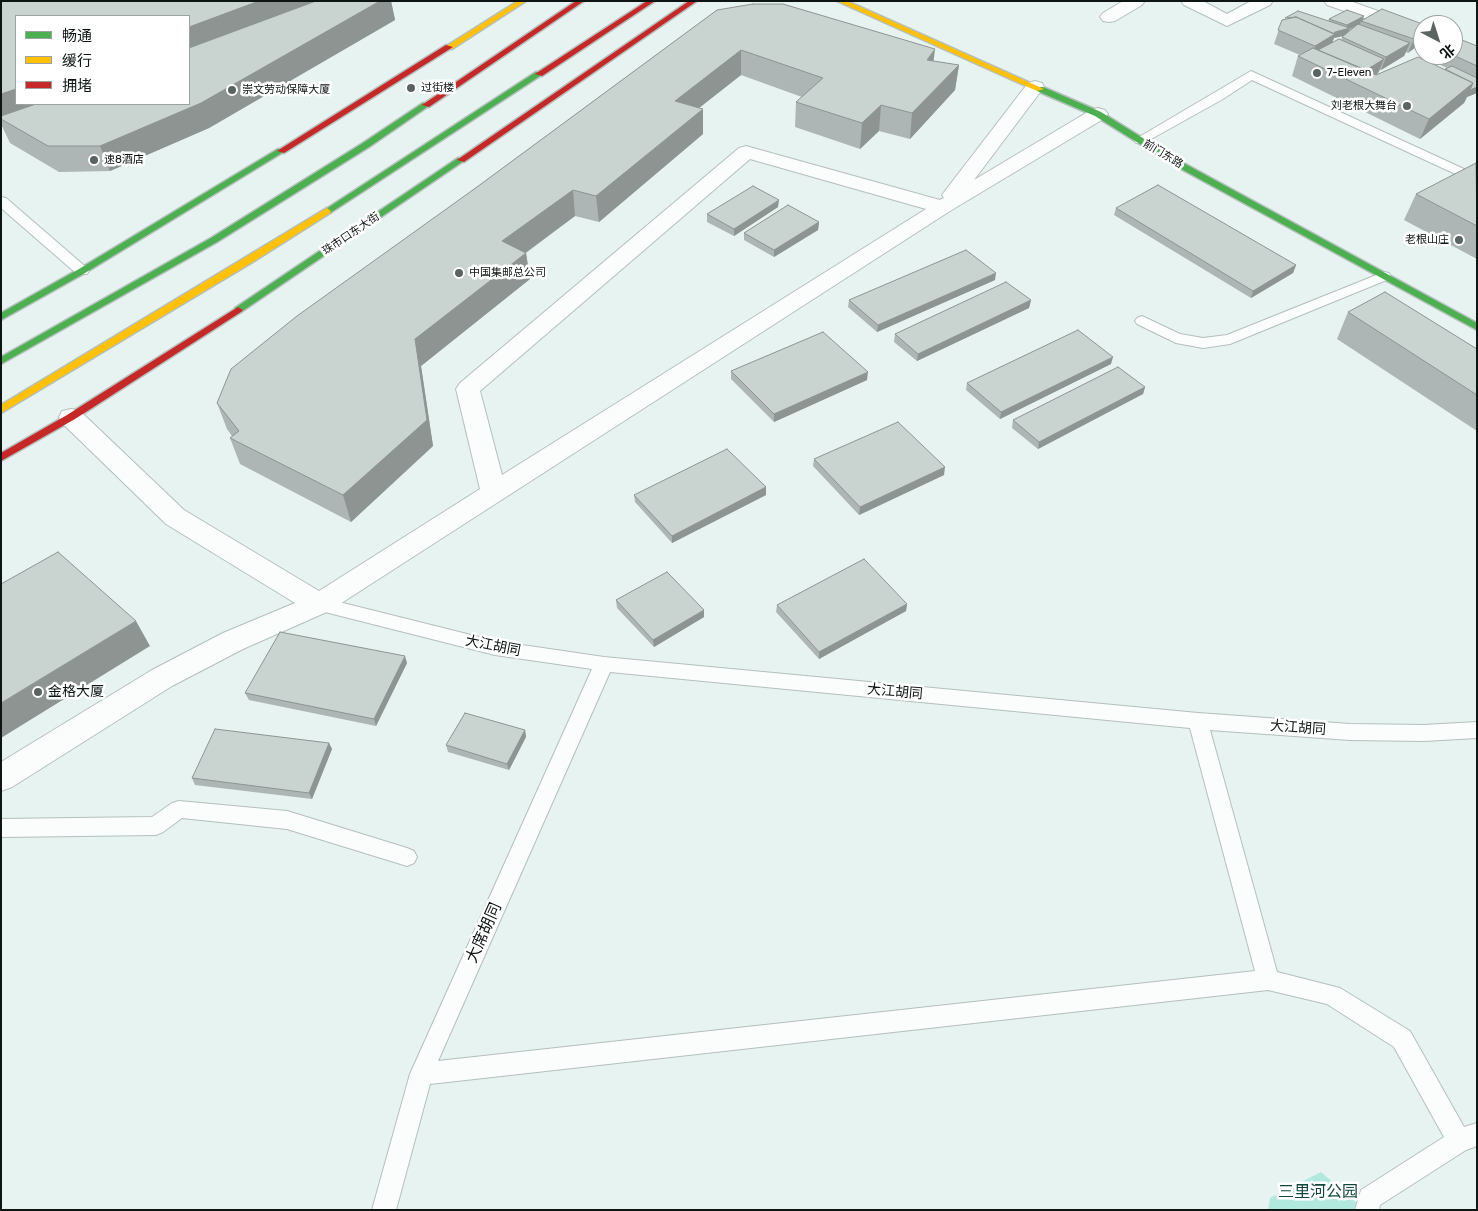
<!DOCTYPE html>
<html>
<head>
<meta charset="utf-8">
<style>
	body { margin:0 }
	#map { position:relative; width:1478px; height:1211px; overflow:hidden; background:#e6f3f0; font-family:Rubik,"Noto Sans SC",sans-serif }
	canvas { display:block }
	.frame { position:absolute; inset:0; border:2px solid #0d1513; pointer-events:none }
	.legend { position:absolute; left:15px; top:15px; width:175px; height:90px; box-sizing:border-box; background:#fff; border:1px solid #9ea1a1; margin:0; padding:6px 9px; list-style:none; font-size:15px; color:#0d1513 }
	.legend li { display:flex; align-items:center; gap:10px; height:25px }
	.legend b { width:25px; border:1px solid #9ea1a1 }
	.north { position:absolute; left:1413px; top:15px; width:50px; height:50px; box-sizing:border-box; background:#fff; border:1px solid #9ea1a1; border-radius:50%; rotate:140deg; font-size:14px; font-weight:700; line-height:20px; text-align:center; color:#0d1513 }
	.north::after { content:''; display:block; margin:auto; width:18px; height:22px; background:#596360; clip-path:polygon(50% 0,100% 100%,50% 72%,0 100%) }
</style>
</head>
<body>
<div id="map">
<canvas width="1478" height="1211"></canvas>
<div class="frame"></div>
<ul class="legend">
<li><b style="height:6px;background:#4caf50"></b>畅通</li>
<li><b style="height:6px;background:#ffc107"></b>缓行</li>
<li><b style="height:6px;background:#c62828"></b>拥堵</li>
</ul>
<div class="north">北</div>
</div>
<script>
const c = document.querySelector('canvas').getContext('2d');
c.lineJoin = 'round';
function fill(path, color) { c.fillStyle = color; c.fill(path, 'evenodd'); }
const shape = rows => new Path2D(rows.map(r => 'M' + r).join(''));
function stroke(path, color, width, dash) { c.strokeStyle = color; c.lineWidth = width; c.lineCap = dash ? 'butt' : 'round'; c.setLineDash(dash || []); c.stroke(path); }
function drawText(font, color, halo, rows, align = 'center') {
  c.font = font + ' Rubik,"Noto Sans SC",sans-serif'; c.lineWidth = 5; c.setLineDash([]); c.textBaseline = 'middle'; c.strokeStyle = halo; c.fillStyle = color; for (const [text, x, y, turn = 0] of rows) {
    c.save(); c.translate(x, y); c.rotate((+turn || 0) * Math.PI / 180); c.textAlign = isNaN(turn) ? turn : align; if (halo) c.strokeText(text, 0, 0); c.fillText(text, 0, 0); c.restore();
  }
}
const green = shape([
	[1321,1172,1365,1210,1268,1210,1270,1198]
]);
const lane = shape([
	[1251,71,1477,175,1477,184,1252,80,1223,99,1144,143,1136,143,1134,140,1251,71],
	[1,197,6,198,87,268,89,271,87,274,77,274,1,208,1,197],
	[1384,272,1389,273,1391,276,1389,279,1230,344,1203,348,1176,343,1137,324,1135,321,1137,318,1142,316,1180,334,1203,338,1227,335,1384,272],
	[319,597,495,641,604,657,1198,713,1350,724,1424,725,1477,722,1477,738,1424,741,1350,740,1210,730,1277,972,1340,988,1410,1031,1464,1127,1477,1123,1477,1146,1466,1150,1380,1205,1379,1210,1355,1210,1361,1190,1444,1137,1394,1047,1327,1004,1268,990,430,1084,396,1210,372,1210,410,1074,592,669,495,655,313,609,310,604,313,599,319,597],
	[610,672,1190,728,1255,971,438,1061,610,672],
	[179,801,287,811,407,848,414,851,417,857,414,863,407,866,287,829,182,818,163,832,156,835,1,837,1,819,152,817,172,803,179,801]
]);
const street = shape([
	[1123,1,1145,1,1142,5,1115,21,1109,22,1103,21,1100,17,1103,13,1123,1],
	[1181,1,1203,1,1227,14,1251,1,1273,1,1270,5,1227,26,1184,5,1181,1],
	[1324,1,1350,1,1423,27,1423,38,1327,5,1324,1],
	[1035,81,1042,83,1044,87,974,180,1091,110,1098,108,1105,110,1108,114,1105,118,950,211,329,611,243,649,172,686,12,787,1,791,1,762,152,670,223,633,295,603,166,524,62,423,59,417,62,411,71,409,80,411,184,510,319,591,480,489,456,389,460,383,739,148,746,146,753,148,940,200,944,198,942,195,945,191,1028,83,1035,81],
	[750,159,926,209,502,475,480,391,750,159]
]);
const fast = shape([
	[536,72,543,74,330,213,327,214,323,211,536,72],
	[1037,87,1043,87,1101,112,1178,160,1477,323,1477,330,1172,164,1095,116,1037,91,1037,87],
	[423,103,430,105,369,147,217,242,1,364,1,357,211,238,363,143,423,103],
	[278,149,285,151,85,273,1,320,1,313,79,269,278,149],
	[458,158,465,160,241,312,235,312,235,308,458,158]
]);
const slow = shape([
	[518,1,526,1,452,49,445,47,518,1],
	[837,1,847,1,1044,89,1037,91,837,1],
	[327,208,331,211,330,213,251,263,1,413,1,405,327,208]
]);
const jam = shape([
	[576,1,584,1,429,107,422,105,576,1],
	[647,1,655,1,542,76,535,74,647,1],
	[689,1,697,1,464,162,457,160,689,1],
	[446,45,453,47,284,153,277,151,446,45],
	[238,307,243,310,241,312,75,419,1,461,1,453,67,415,238,307]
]);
const wall = shape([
	[1,1,391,1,395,20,209,128,110,171,59,172,10,143,1,124],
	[717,10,933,61,959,65,955,90,910,139,879,131,860,149,795,127,796,102,802,97,741,75,699,108,703,134,599,222,575,216,526,253,530,279,421,366,433,446,351,522,240,464,230,438,232,436,227,429,217,403,477,187],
	[1285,19,1328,21,1329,19,1425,25,1408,53,1406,52,1404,56,1381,70,1380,70,1378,73,1376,74,1445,69,1447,68,1434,62,1436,55,1453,55,1477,46,1477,93,1467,97,1464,103,1420,139,1292,76,1298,56,1300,55,1274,44,1282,20],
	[1343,36,1341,40,1332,43,1334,38],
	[1477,163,1477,259,1404,220,1416,194],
	[778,207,734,236,707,222,707,214],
	[1116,208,1296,265,1293,273,1251,298,1114,215],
	[819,222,818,230,774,257,744,240,744,233],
	[995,280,877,332,848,307,849,300],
	[1031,300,1029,308,917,361,894,342,895,334],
	[1348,312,1477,349,1477,431,1337,339],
	[1111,364,1000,419,966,390,967,383],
	[731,371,867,380,774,422,731,379],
	[1145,387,1143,394,1038,449,1012,428,1013,420],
	[814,459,944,475,859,515,813,466],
	[766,487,766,495,672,543,635,502,634,495],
	[616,600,704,617,654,647,617,608],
	[907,604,906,611,819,659,776,612,777,605],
	[407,663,376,726,249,700,245,693],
	[525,730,526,737,509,770,448,752,446,745],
	[329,743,332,749,312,799,195,785,192,778]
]);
const shadedWall = shape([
	[259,1,332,1,189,54,189,27],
	[380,1,391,1,395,20,209,128,110,171,100,146],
	[1364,16,1362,22,1361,21,1360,24,1349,29,1347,35,1334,38,1330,48,1311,60,1315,46,1335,32,1346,29,1347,25],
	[1423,32,1423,42,1408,53,1414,39],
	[1410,43,1404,56,1381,70,1386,57],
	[935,49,932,74,927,60],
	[741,50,741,75,676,126,675,101],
	[1384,59,1378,73,1359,85,1363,72],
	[959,65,955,90,910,139,912,113],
	[1473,83,1477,87,1477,93,1467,97,1464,103,1420,139,1429,119],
	[16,89,16,104,56,104,1,119,1,94],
	[881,105,879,131,860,149,862,123],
	[703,109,703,134,599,222,596,196],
	[573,190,575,216,506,267,502,241],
	[779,200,778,207,734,236,734,229],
	[819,222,818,230,774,257,774,250],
	[526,253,530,279,421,366,433,446,351,522,343,495,415,339],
	[1296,265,1293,273,1251,298,1253,291],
	[996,273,995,280,877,332,878,325],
	[1031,300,1029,308,917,361,918,354],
	[1113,357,1111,364,1000,419,1001,412],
	[868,372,867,380,774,422,774,414],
	[1145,387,1143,394,1038,449,1039,442],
	[945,467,944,475,859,515,860,507],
	[766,487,766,495,672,543,672,536],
	[907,604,906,611,819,659,819,652],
	[704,610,704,617,654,647,653,640],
	[136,621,150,646,1,738,1,703],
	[405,656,407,663,376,726,374,719],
	[525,730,526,737,509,770,507,764],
	[329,743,332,749,312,799,309,793]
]);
const building = shape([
	[1,1,259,1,189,27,189,16,16,16,16,89,1,94,1,1],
	[316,1,380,1,201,103,100,146,48,146,1,119,1,116,36,104,189,104,189,48,316,1],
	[753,4,783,4,935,49,927,60,959,65,912,113,881,105,862,123,796,102,823,78,741,50,675,101,703,109,596,196,573,190,502,241,526,253,415,339,427,420,343,495,230,438,239,431,217,403,231,369,297,316,477,187,717,10,753,4],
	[1382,9,1425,25,1423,25,1423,32,1414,39,1361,21,1382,9],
	[1347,10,1364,16,1347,25,1329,19,1347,10],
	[1298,11,1350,28,1335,32,1334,34,1296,17,1285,18,1298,11],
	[1296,17,1335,34,1315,46,1278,30,1282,20,1296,17],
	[1358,24,1410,43,1386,57,1342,37,1358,24],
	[1457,38,1477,46,1477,66,1453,55,1453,41,1457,38],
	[1339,39,1384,59,1366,70,1318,50,1339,39],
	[1313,48,1376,75,1418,57,1473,83,1429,119,1298,56,1313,48],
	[1452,66,1477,78,1477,87,1470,90,1473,83,1445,69,1452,66],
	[1476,163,1477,226,1416,194,1476,163],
	[1158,185,1296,265,1253,291,1116,208,1158,185],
	[753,186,779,200,734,229,707,214,753,186],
	[788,205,819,222,774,250,744,233,788,205],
	[966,250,996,273,878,325,849,300,966,250],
	[1006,282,1031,300,918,354,895,334,1006,282],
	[1385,292,1477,349,1477,395,1348,312,1385,292],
	[1078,330,1113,357,1001,412,967,383,1078,330],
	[823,332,868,372,774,414,731,371,823,332],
	[1118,367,1145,387,1039,442,1013,420,1118,367],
	[898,422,945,467,860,507,814,459,898,422],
	[727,449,766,487,672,536,634,495,727,449],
	[58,552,136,621,1,703,1,584,58,552],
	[864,559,907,604,819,652,777,605,864,559],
	[667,572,704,610,653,640,616,600,667,572],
	[280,632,405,656,374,719,245,693,280,632],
	[465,713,525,730,507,764,446,745,465,713],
	[215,729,329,743,309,793,192,778,215,729]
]);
const markers = [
	[1317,73,5,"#596360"],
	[411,88,5,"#596360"],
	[232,90,5,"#596360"],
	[1407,106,5,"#596360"],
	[94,160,5,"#596360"],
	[1459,240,5,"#596360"],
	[459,273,5,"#596360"],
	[38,692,5,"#596360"]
];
const farPoinames = [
	["7-Eleven",1327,73],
	["过街楼",421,88],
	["崇文劳动保障大厦",242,90],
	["刘老根大舞台",1397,106,"right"],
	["速8酒店",104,160],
	["老根山庄",1449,240,"right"],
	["中国集邮总公司",469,273]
];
const farStreetnames = [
	["前门东路",1163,154,31],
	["珠市口东大街",351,234,-34]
];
const streetNames = [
	["大江胡同",493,646,11],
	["大江胡同",895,692,5],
	["大江胡同",1298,728,4]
];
const poiNames = [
	["金格大厦",48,692]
];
const nearStreetnames = [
	["大席胡同",484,933,-66]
];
const nearParknames = [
	["三里河公园",1318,1192]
];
fill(green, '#b2e9de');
stroke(lane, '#b5bfbd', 2);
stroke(street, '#b5bfbd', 2);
stroke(fast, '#b5bfbd', 3);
stroke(slow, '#b5bfbd', 3);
stroke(jam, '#b5bfbd', 3);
fill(lane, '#fbfdfd');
fill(street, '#fbfdfd');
fill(fast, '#4caf50');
fill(slow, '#ffc107');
fill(jam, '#c62828');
fill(wall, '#adb6b4');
fill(shadedWall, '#8d9492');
fill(building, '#c9d4d1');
stroke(building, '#8d9492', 1);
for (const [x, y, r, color] of markers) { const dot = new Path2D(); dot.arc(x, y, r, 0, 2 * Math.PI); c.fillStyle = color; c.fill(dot); stroke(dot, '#fff', 2); }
drawText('11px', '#0d1513', '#fff', farPoinames, 'left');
drawText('11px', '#0d1513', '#fff', farStreetnames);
drawText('14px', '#0d1513', '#fff', streetNames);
drawText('14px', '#0d1513', '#fff', poiNames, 'left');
drawText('16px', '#0d1513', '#fff', nearStreetnames);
drawText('16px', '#10463d', '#fff', nearParknames);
</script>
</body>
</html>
